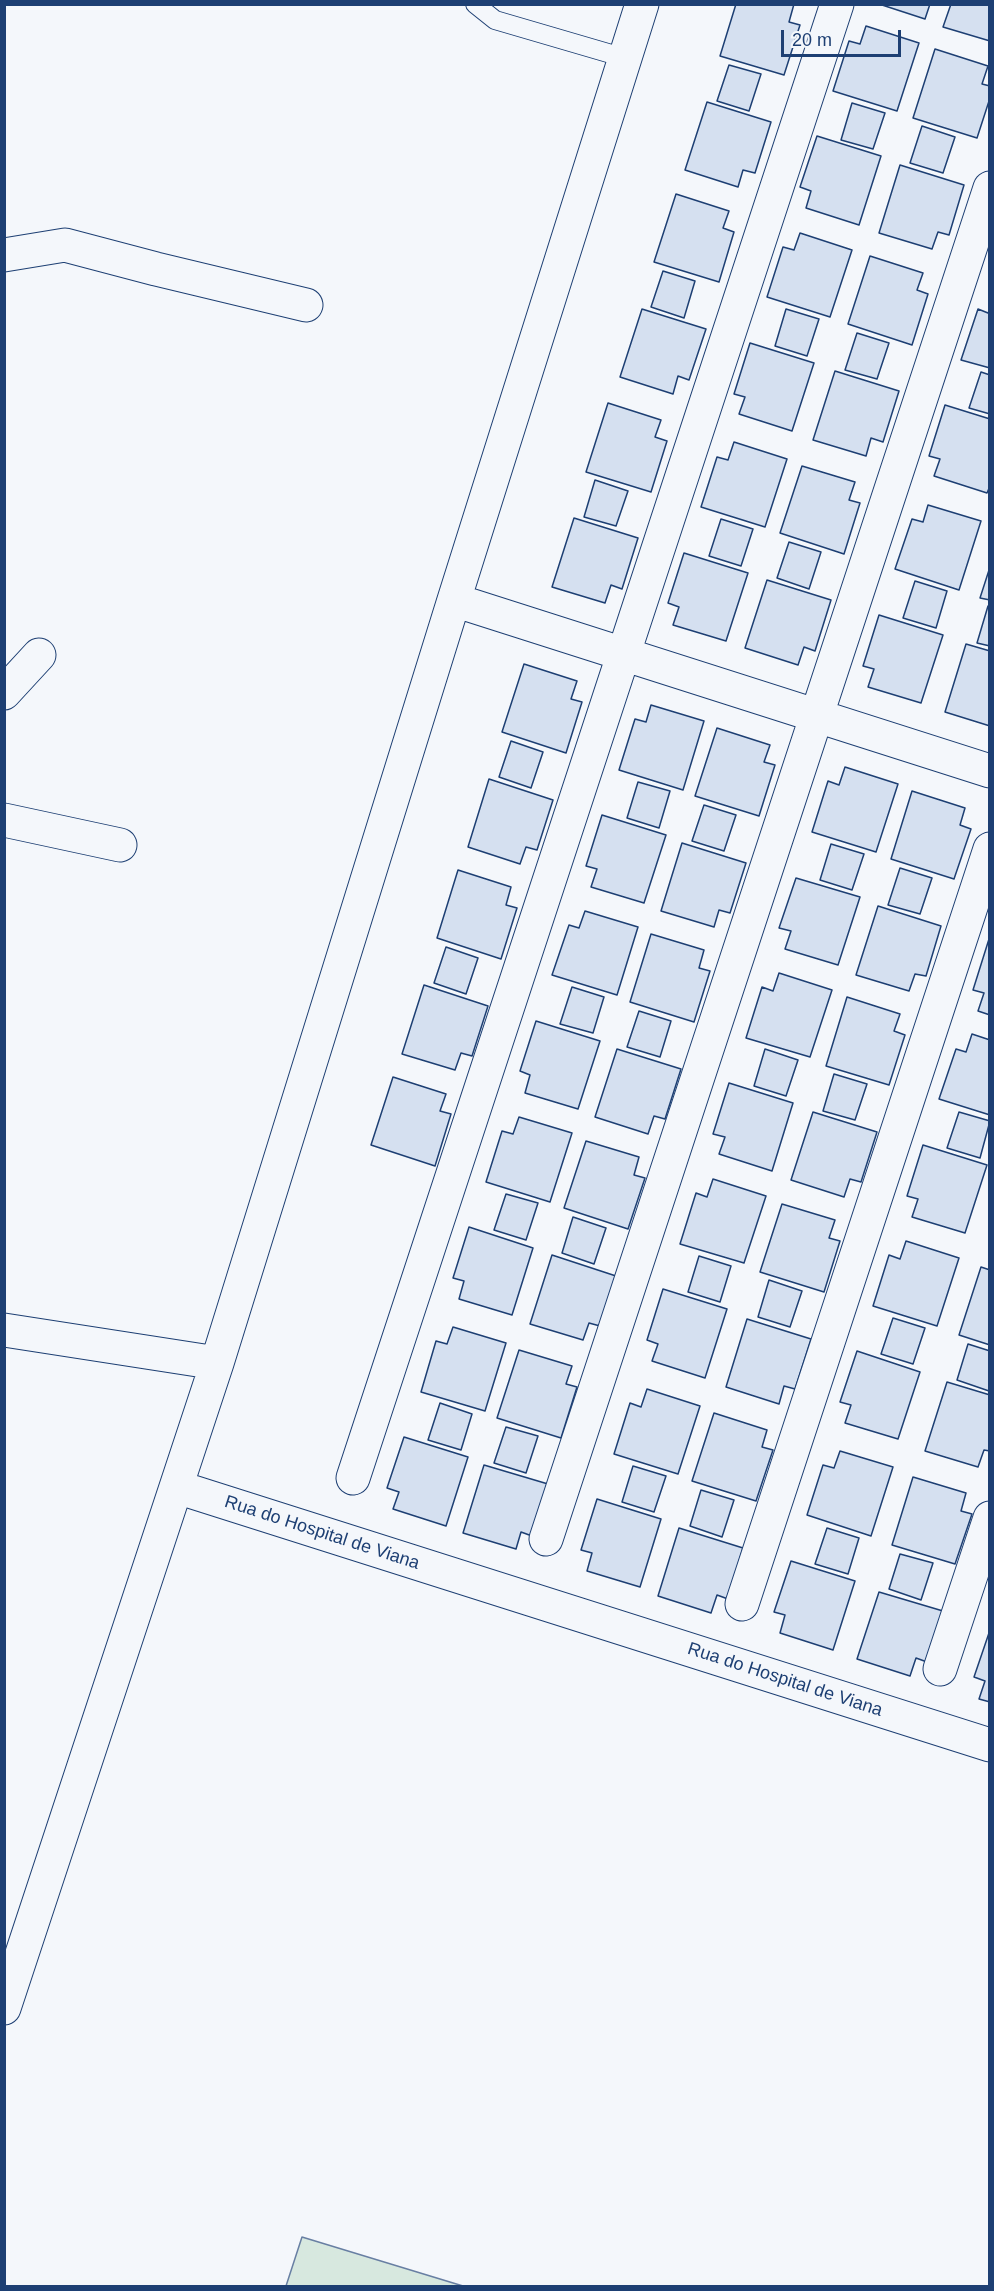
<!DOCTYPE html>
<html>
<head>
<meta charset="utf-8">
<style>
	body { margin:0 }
	#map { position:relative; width:994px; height:2291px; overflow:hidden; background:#f4f7fb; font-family:Arial,sans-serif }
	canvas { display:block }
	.frame { position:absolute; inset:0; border:6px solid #1d3f73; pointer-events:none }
	.scale { position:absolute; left:781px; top:30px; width:120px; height:27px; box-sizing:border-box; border:3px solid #1d3f73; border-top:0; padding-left:8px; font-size:18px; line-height:21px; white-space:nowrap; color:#1d3f73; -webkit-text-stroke:4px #f4f7fb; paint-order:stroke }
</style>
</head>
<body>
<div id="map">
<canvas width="994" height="2291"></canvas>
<div class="frame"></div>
<div class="scale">20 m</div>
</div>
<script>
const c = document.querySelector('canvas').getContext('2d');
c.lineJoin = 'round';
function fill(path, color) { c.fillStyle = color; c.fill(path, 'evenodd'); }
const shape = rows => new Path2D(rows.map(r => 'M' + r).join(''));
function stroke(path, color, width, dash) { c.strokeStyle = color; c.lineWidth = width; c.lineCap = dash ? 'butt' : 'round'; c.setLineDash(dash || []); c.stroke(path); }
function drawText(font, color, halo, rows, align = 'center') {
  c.font = font + ' Arial,sans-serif'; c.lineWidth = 4.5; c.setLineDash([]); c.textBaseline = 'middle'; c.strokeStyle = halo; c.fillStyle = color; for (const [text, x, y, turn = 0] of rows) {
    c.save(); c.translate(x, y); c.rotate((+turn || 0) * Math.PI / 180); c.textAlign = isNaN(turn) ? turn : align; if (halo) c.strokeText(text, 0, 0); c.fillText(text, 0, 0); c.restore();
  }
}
const green = shape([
	[302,2237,463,2286,286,2286,302,2237]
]);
const building = shape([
	[736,4,794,4,789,22,800,25,784,75,720,56,736,4],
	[879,4,930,4,925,19,879,4],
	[951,4,990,4,990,41,943,27,951,4],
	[866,26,919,43,897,111,833,91,849,41,860,44,866,26],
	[935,49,988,66,982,84,990,86,990,98,977,138,913,118,935,49],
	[729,65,761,74,749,111,717,101,729,65],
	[707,102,771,122,755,173,743,170,738,187,685,170,707,102],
	[852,103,885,113,873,149,841,140,852,103],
	[922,126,955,137,943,173,910,163,922,126],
	[817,136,881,156,859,225,806,208,811,191,800,187,817,136],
	[900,165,964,185,949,235,938,232,932,249,879,233,900,165],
	[676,194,729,211,723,228,734,232,719,282,654,262,676,194],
	[800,233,852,250,830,317,767,297,783,247,794,250,800,233],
	[870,256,923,273,917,290,928,294,912,345,848,324,870,256],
	[663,271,695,281,684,318,651,307,663,271],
	[642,309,706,329,689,380,678,376,673,394,620,377,642,309],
	[786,309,819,319,807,356,775,346,786,309],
	[978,309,988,313,990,309,990,368,961,360,978,309],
	[857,333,889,343,877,379,845,370,857,333],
	[750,343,814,363,792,431,739,414,745,397,734,394,750,343],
	[835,371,899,391,883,442,871,438,866,456,813,440,835,371],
	[981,372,990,375,990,414,969,408,981,372],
	[608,403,661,420,655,437,667,441,651,492,586,472,608,403],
	[945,405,990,419,990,486,987,493,934,476,940,459,929,456,945,405],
	[734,442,787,459,765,527,701,507,717,457,728,460,734,442],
	[802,466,855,482,849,500,860,503,844,554,780,533,802,466],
	[595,480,628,491,616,526,584,517,595,480],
	[928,505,981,521,959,590,895,569,912,519,923,522,928,505],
	[574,518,638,538,622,589,611,585,605,603,552,587,574,518],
	[721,519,753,529,741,566,709,556,721,519],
	[789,542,821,552,809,589,777,578,789,542],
	[684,553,748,573,726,641,673,625,679,607,668,603,684,553],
	[990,567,990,600,980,598,990,567],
	[767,580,831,600,815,651,804,647,798,665,745,648,767,580],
	[915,581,947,591,936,628,903,618,915,581],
	[988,606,990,607,990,646,977,643,988,606],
	[879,615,943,635,921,703,868,687,874,669,863,666,879,615],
	[966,644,990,651,990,726,945,712,966,644],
	[524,664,577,681,571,699,582,702,566,753,502,732,524,664],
	[651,705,704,721,683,790,619,770,635,719,646,722,651,705],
	[717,728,770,745,764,762,775,765,759,816,695,796,717,728],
	[511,741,543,752,531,788,499,777,511,741],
	[845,767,898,784,876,852,812,832,828,781,839,785,845,767],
	[489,779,553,800,537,850,526,847,520,864,468,847,489,779],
	[638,782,670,791,659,828,627,818,638,782],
	[912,791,965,808,960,825,971,829,954,879,891,859,912,791],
	[704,805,736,815,724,851,692,841,704,805],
	[602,815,666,835,644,903,591,887,597,869,586,866,602,815],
	[682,843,746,863,730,913,719,910,714,927,661,911,682,843],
	[831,844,864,854,852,890,820,880,831,844],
	[900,868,932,878,920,914,888,905,900,868],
	[458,870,511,887,506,905,517,908,501,959,437,938,458,870],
	[796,878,860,897,838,965,785,949,791,931,779,928,796,878],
	[878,906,941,926,926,976,915,974,909,991,856,975,878,906],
	[585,911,638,927,617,995,552,975,569,925,579,928,585,911],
	[651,934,704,950,699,968,710,971,694,1022,630,1002,651,934],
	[989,939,990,940,990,1015,978,1011,984,993,973,990,989,939],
	[446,947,478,958,466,994,434,983,446,947],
	[779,973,832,990,810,1057,746,1038,762,987,773,991,779,973],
	[424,985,488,1006,472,1056,461,1053,455,1070,402,1054,424,985],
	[572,987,604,997,593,1033,560,1024,572,987],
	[847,997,900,1014,894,1031,905,1035,889,1085,826,1066,847,997],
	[639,1011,671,1021,660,1057,627,1047,639,1011],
	[536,1021,600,1041,578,1109,525,1093,530,1075,520,1071,536,1021],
	[972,1034,990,1040,990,1115,939,1099,956,1049,966,1052,972,1034],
	[617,1049,681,1069,665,1119,654,1116,648,1134,595,1117,617,1049],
	[765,1049,798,1060,786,1096,754,1086,765,1049],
	[834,1074,867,1084,855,1120,823,1111,834,1074],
	[393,1077,446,1094,440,1111,451,1114,435,1166,371,1145,393,1077],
	[729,1083,793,1103,772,1171,719,1154,725,1137,713,1134,729,1083],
	[813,1112,877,1132,861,1182,850,1179,844,1197,791,1180,813,1112],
	[959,1112,990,1121,980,1158,947,1148,959,1112],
	[519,1117,572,1133,550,1202,486,1182,502,1131,513,1134,519,1117],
	[586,1141,639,1157,634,1175,645,1178,628,1229,564,1208,586,1141],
	[923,1145,987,1165,965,1233,912,1217,918,1199,907,1196,923,1145],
	[713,1179,766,1196,744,1263,680,1244,696,1193,707,1197,713,1179],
	[506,1194,538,1203,526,1240,494,1230,506,1194],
	[782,1204,835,1220,829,1238,840,1241,824,1292,760,1272,782,1204],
	[573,1217,606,1228,594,1264,562,1253,573,1217],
	[469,1227,533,1248,512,1315,459,1299,464,1281,453,1278,469,1227],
	[906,1241,959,1258,937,1326,873,1306,889,1255,900,1259,906,1241],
	[552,1255,616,1276,600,1326,589,1323,583,1340,530,1324,552,1255],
	[699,1256,731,1266,720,1302,688,1292,699,1256],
	[981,1267,990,1270,990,1345,959,1335,981,1267],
	[769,1280,802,1291,790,1327,758,1317,769,1280],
	[663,1289,727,1309,705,1378,652,1361,658,1344,647,1340,663,1289],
	[893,1318,925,1328,913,1364,881,1354,893,1318],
	[747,1319,811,1339,795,1389,784,1386,779,1404,726,1387,747,1319],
	[453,1327,506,1343,485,1411,421,1392,436,1341,447,1344,453,1327],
	[968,1344,990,1351,989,1391,957,1380,968,1344],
	[519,1350,572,1366,566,1384,577,1387,561,1438,497,1418,519,1350],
	[857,1351,920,1372,898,1439,845,1423,851,1405,840,1402,857,1351],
	[947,1382,990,1395,990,1451,984,1450,978,1467,925,1451,947,1382],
	[647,1389,700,1406,678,1474,614,1454,630,1403,641,1407,647,1389],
	[440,1403,472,1414,461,1450,428,1440,440,1403],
	[714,1413,767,1430,762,1447,773,1450,756,1501,692,1481,714,1413],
	[506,1427,538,1436,526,1473,494,1463,506,1427],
	[404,1437,468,1457,446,1526,393,1509,399,1492,387,1488,404,1437],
	[840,1451,893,1467,871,1536,807,1515,823,1465,834,1468,840,1451],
	[484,1465,548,1484,532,1536,521,1532,516,1549,463,1533,484,1465],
	[633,1466,666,1476,654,1512,622,1502,633,1466],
	[913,1477,966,1493,961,1511,972,1514,955,1564,892,1545,913,1477],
	[701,1490,734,1500,722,1537,690,1526,701,1490],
	[597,1499,661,1519,640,1587,587,1571,592,1553,581,1550,597,1499],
	[679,1528,743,1548,728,1599,717,1595,711,1613,658,1596,679,1528],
	[827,1528,859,1538,848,1574,815,1564,827,1528],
	[900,1554,933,1563,921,1600,889,1589,900,1554],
	[791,1561,855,1581,833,1650,780,1633,785,1615,774,1612,791,1561],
	[879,1592,943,1611,927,1662,916,1658,910,1676,857,1659,879,1592],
	[990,1630,990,1702,979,1699,985,1681,974,1677,990,1630]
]);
const lane = shape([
	[475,4,495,20,625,58]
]);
const street = shape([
	[4,255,65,245,156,269,306,305],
	[454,600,990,771],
	[4,693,39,655],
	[4,820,120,845],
	[4,1330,217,1363],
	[353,1478,837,4],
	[177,1487,990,1745],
	[546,1539,990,188],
	[742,1604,990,849],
	[940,1669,990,1518],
	[4,2008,217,1363,454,600,642,4]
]);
const streetNames = [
	["Rua do Hospital de Viana",322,1533,18],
	["Rua do Hospital de Viana",785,1680,18]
];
fill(green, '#d7e8df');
stroke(green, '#687fa3', 1.5);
fill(building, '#d5e0f0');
stroke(building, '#1d3f73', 1.5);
stroke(lane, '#1d3f73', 20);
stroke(street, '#1d3f73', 35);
stroke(lane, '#f4f7fb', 18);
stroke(street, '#f4f7fb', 33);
drawText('18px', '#1d3f73', '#f4f7fb', streetNames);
</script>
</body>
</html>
